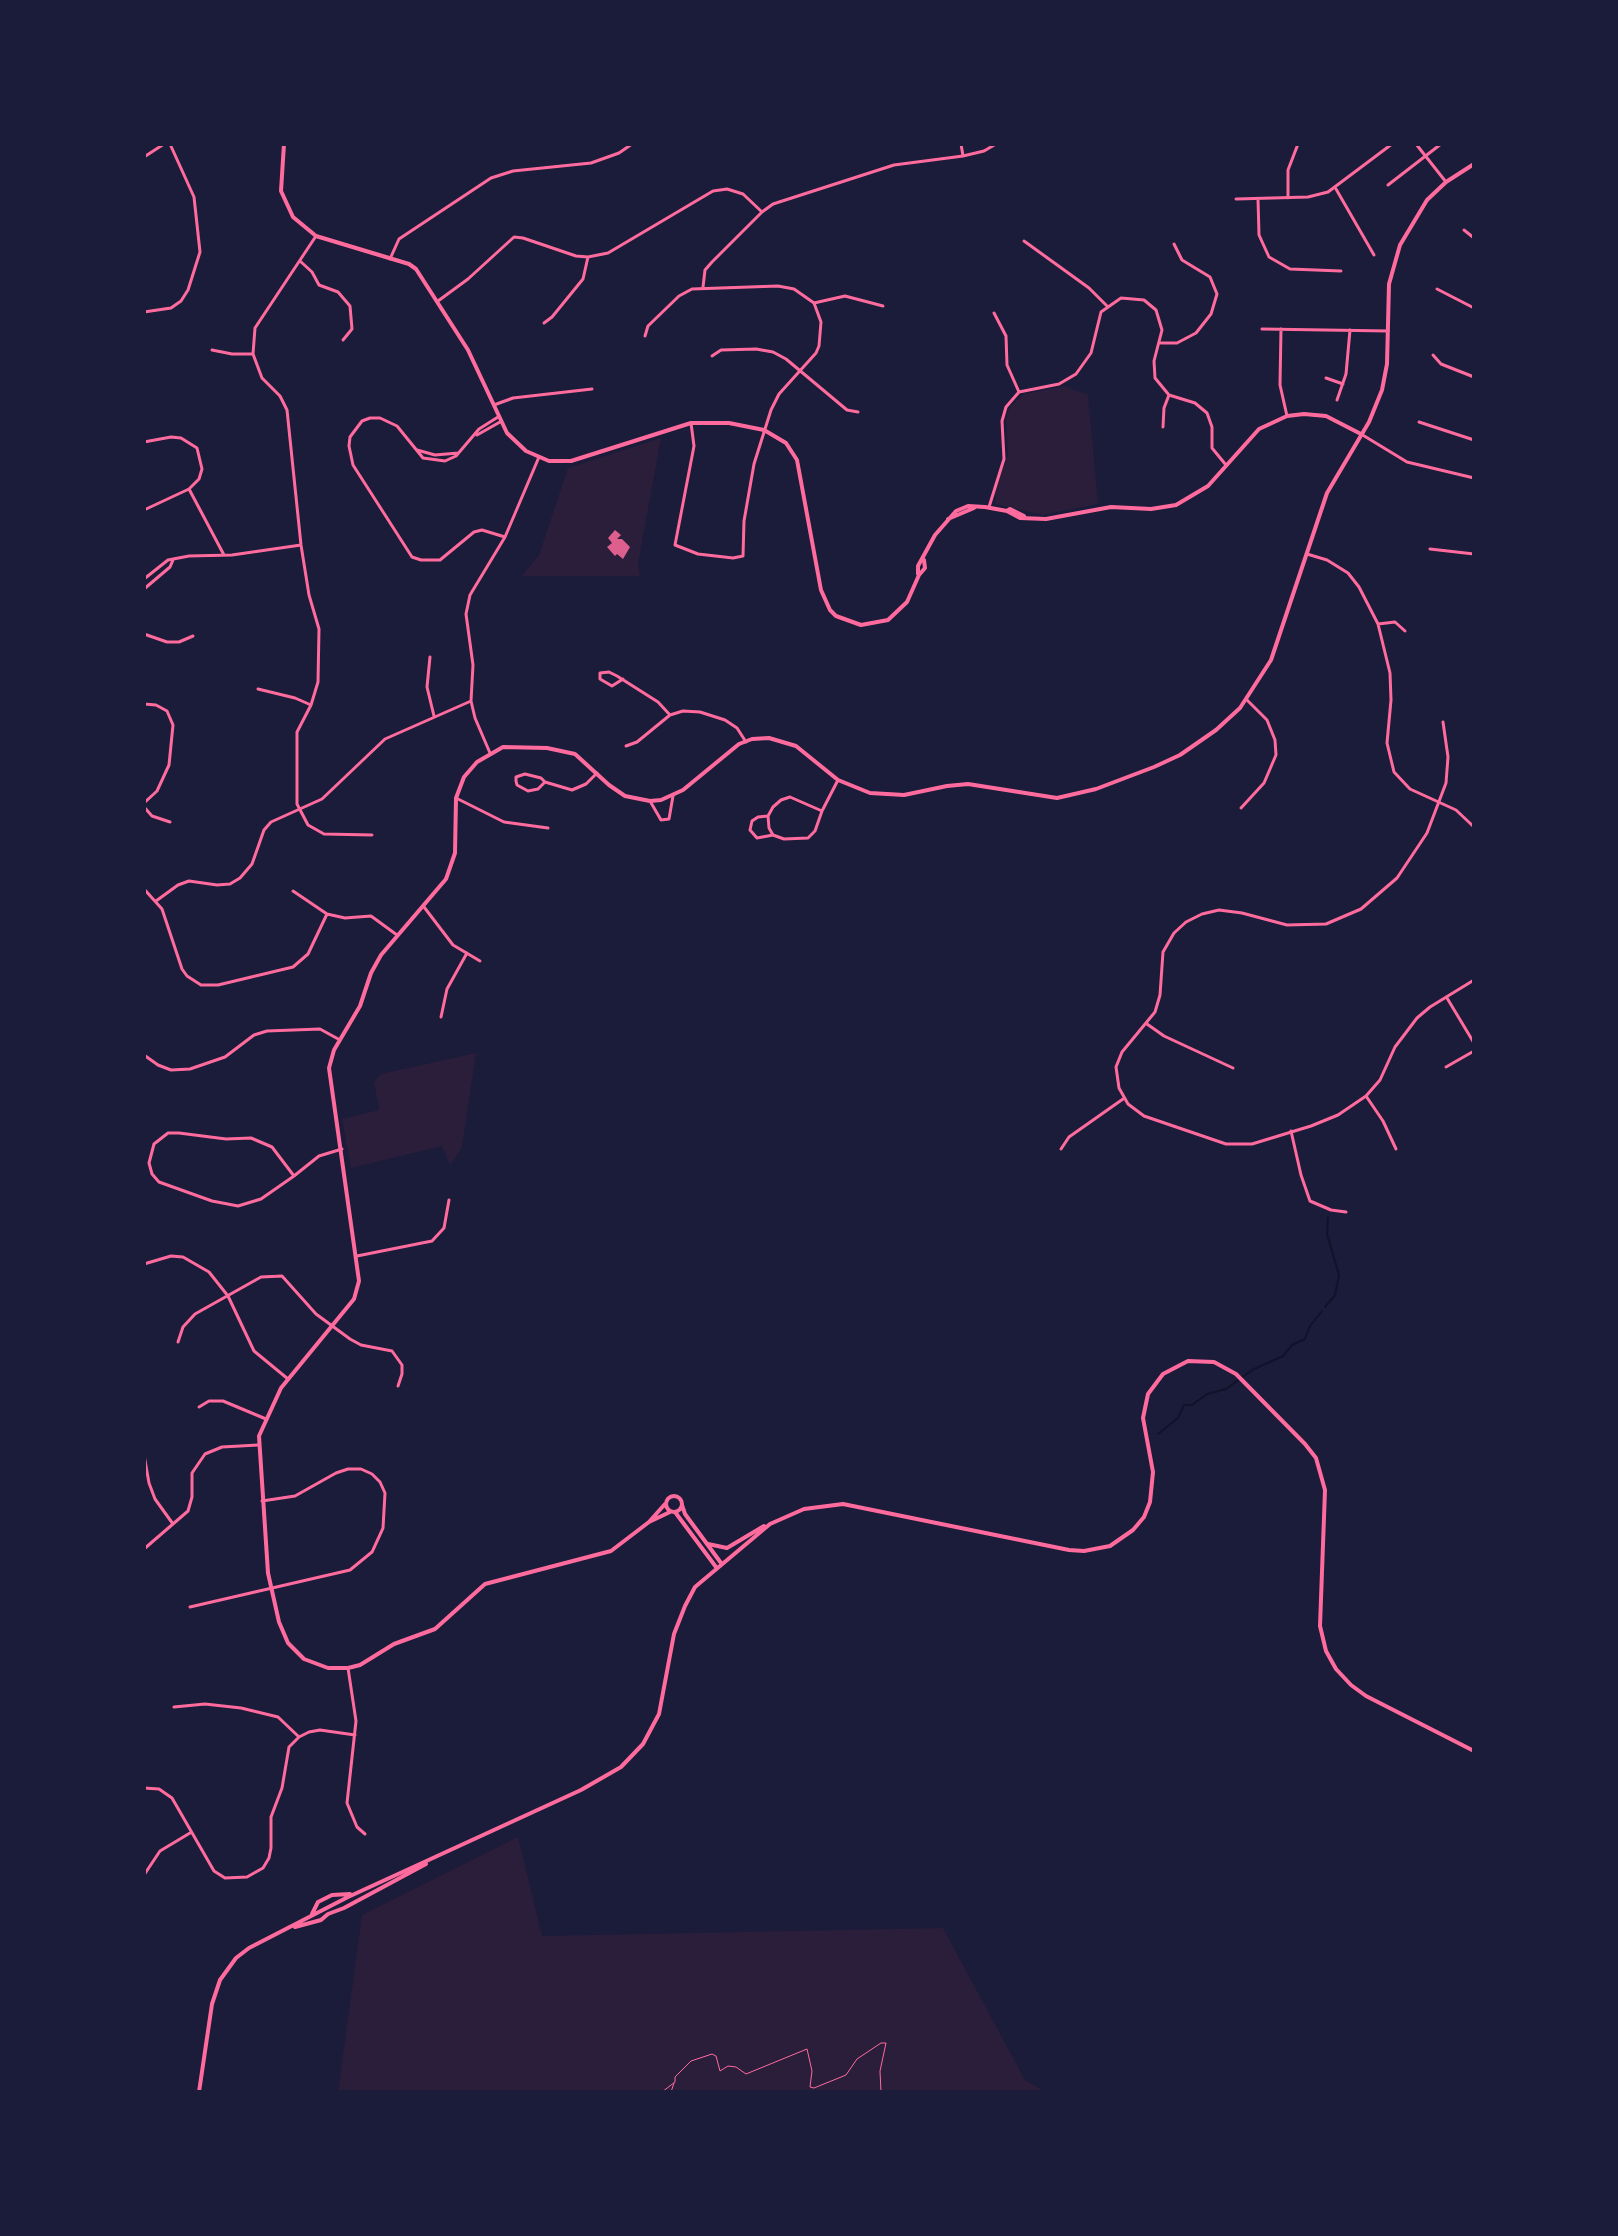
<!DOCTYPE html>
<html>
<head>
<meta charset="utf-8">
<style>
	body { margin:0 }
	#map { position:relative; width:1618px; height:2236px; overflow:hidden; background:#1b1b3a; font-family:"Golos Text",sans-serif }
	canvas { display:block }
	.frame { position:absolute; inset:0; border:146px solid #1b1b3a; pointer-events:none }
</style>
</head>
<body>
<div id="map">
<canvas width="1618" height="2236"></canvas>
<div class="frame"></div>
</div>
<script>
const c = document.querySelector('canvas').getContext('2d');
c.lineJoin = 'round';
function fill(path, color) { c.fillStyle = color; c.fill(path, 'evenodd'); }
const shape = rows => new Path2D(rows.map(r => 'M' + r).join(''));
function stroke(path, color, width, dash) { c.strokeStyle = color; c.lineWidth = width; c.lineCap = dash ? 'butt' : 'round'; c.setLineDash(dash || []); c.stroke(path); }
const green = shape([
	[1065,386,1088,395,1098,504,1042,515,995,504,996,490,1008,455,1006,419,1009,408,1024,394],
	[661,438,638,564,640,576,522,576,539,555,568,468],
	[476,1053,462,1147,450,1165,442,1146,351,1168,342,1119,379,1110,374,1082,381,1074],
	[518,1837,542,1936,943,1928,1025,2080,1046,2092,338,2092,362,1915]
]);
const stream = shape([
	[1325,1307,1335,1295,1339,1275,1327,1234,1328,1217],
	[1158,1434,1178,1418,1184,1405,1192,1405,1207,1394,1226,1389,1252,1370,1283,1356,1292,1345,1305,1339,1310,1326,1322,1311]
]);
const building = shape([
	[615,530,621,535,617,539,622,539,630,547,623,559,617,554,615,556,607,547,612,543,608,538]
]);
const path = shape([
	[662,2092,675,2082,675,2077,691,2061,712,2054,716,2056,720,2071,728,2066,736,2067,746,2074,807,2049,812,2071,810,2087,814,2088,846,2075,857,2059,881,2043,886,2043,880,2071,881,2092],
	[671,2092,674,2083]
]);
const minor = shape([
	[961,144,963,156],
	[1416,144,1446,182],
	[144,157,164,144],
	[1388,185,1441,144],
	[1336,189,1374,255],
	[1288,198,1288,170,1298,144],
	[1236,199,1308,197,1328,192,1392,144],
	[1258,199,1259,235,1269,257,1290,269,1341,271],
	[1464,230,1474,238],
	[316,236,255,328,253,354,262,378,280,396,287,410,301,545,309,595,319,629,318,682,311,705,297,732,297,804,308,825,324,834,372,835],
	[1024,241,1089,288,1107,306],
	[390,259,399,239,491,178,513,171,591,163,619,153,632,144],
	[300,261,312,272,319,285,338,292,350,306,352,329,343,340],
	[703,287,705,270,712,262,762,212,773,204,894,165,963,156,984,151,996,144],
	[1437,289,1474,308],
	[438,301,468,279,514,237,523,238,576,256,588,257,608,253,713,191,727,189,743,194,762,212],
	[814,303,845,296,883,306],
	[144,312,171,308,181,301,188,290,200,252,194,197,170,144],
	[994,313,1006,336,1007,365,1019,392],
	[544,323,552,317,583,279,588,257],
	[1262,329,1388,331],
	[1281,329,1280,385,1287,416],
	[645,336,648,326,679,296,692,289,778,286,794,289,814,303,821,322,819,346,816,353,779,394,771,410,754,464,744,521,743,556,733,558,698,554,675,545,694,446,691,423],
	[1161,343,1177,343,1196,333,1211,314,1217,294,1210,277,1182,260,1174,244],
	[212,350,232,354,253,354],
	[1433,355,1441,364,1474,377],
	[712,356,721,350,756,349,773,352,786,359,847,410,858,412],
	[1326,378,1343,384],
	[1337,400,1346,374,1350,330],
	[494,405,513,398,592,389],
	[498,417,479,429,456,456,445,461,423,458,397,426,380,418,370,418,362,421,350,437,349,446,353,465,412,557,421,560,440,560,474,532,482,530,505,537],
	[1419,422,1474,440],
	[1163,427,1164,408,1169,395],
	[1361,434,1407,462,1474,478],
	[477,435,500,422],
	[144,442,171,437,181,438,197,448,202,469,199,479,189,489,144,510],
	[417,450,435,455,458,453],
	[189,489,224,555],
	[989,507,1004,459,1002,421,1006,407,1019,392,1059,384,1076,374,1091,353,1101,312,1121,298,1144,300,1156,310,1162,330,1154,361,1155,378,1169,395,1195,403,1207,413,1212,427,1212,448,1226,465],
	[1430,549,1474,554],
	[1307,554,1327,560,1348,573,1359,587,1378,624,1390,673,1391,700,1387,743,1394,772,1410,789,1456,810,1474,827],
	[144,579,168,560,189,556,232,555,301,545],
	[144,589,170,567,173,560],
	[1378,624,1395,622,1405,631],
	[144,634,167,642,179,642,193,636],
	[430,657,427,687,434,716],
	[623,679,612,686,600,679,600,673,609,672,617,676,658,702,670,715],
	[258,689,295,698,311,705],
	[144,704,156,705,167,711,173,725,169,765,157,791,144,803],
	[1443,722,1448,757,1446,783,1427,833,1397,878,1361,909,1326,924,1287,925,1242,913,1219,910,1202,914,1186,922,1174,933,1163,952,1160,995,1155,1012,1122,1052,1116,1067,1119,1088,1128,1104,1144,1116,1226,1144,1252,1144,1311,1126,1338,1115,1366,1096,1380,1080,1395,1047,1417,1018,1430,1007,1474,980],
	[626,746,637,742,670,715,683,711,700,712,725,720,737,728,746,742],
	[490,753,475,718,471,701,473,665,466,614,470,595,505,537,539,457],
	[525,774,541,778,545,782,538,789,528,791,517,785,516,781,516,777,525,774],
	[545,782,572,790,586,784,597,773],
	[790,797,822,811,815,831,808,838,784,839,773,835,769,828,768,816,773,807,781,800,790,797],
	[456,798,504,822,548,828],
	[650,801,661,820,669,819,673,796],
	[144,807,152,816,170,822],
	[1241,808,1264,783,1276,755,1275,740,1267,720,1247,700],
	[822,811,838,780],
	[768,816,758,817,752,821,750,830,757,838,773,835],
	[144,889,162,909,182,969,187,976,201,985,218,985,293,967,308,954,327,914],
	[293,891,327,914,345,918,371,916,397,935],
	[156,901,178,885,189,881,217,885,230,884,240,878,252,864,264,830,271,822,322,799,385,739,471,701],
	[424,907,453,945,480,961],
	[1447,998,1474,1043],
	[441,1017,447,989,467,953],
	[1147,1024,1164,1036,1233,1068],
	[144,1055,158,1065,171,1070,190,1069,225,1057,254,1035,267,1031,320,1029,340,1040],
	[1446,1067,1474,1051],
	[1366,1096,1383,1121,1396,1149],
	[1291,1131,1301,1175,1310,1201,1331,1210,1346,1212],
	[1061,1149,1069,1137,1123,1099],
	[294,1176,272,1147,251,1138,226,1139,179,1133,168,1133,154,1144,149,1163,152,1174,159,1182,212,1201,238,1206,261,1199,294,1176,319,1156,342,1149],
	[357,1256,432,1241,444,1228,449,1200],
	[144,1264,171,1256,183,1257,209,1272,228,1296,254,1351,288,1379],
	[178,1342,183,1327,195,1314,261,1277,282,1276,316,1314,350,1339,361,1345,392,1351,402,1365,402,1374,398,1386],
	[199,1407,209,1401,223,1401,266,1419],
	[144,1455,149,1483,155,1499,173,1524],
	[144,1549,188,1511,192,1497,192,1473,205,1454,222,1447,258,1445],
	[190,1607,350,1570,372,1552,383,1528,385,1493,380,1482,372,1474,361,1469,348,1469,336,1473,295,1496,262,1501],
	[348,1668,356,1721,347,1803,357,1827,365,1834],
	[174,1707,205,1704,241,1708,278,1717,299,1737],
	[144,1788,159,1789,172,1798,214,1871,225,1878,247,1877,263,1868,269,1858,271,1848,271,1817,282,1788,289,1747,299,1737,309,1732,320,1730,355,1735],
	[144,1875,160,1851,190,1833]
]);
const tertiary = shape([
	[284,144,281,191,293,217,316,236,409,264,416,269,468,350,507,433,526,451,549,461,571,461,691,423,729,423,764,430,786,443,797,460,821,590,830,610,836,616,861,625,888,620,907,602,919,575,925,568,924,560],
	[1007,511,1020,518,1046,519,1111,507,1151,509,1176,505,1208,486,1259,429,1287,416,1304,414,1326,416,1361,434],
	[948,519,974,508],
	[918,574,918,566,935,535,956,511,968,506,985,507,1007,511,1010,509,1024,516],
	'666 1504a8 8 0 1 1 16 0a8 8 0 1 1-16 0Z',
	[665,1504,649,1522,611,1551,485,1584,435,1629,394,1644,360,1665,348,1668,328,1668,304,1659,288,1643,279,1622,268,1573,259,1436,281,1388,354,1299,359,1281,329,1068,334,1050,360,1006,371,973,381,955,446,879,455,853,456,798,464,777,477,762,503,747,547,748,575,754,609,785,625,796,650,801,661,800,683,790,739,744,752,739,769,738,796,746,838,780,870,793,904,795,947,786,968,784,1057,798,1096,789,1154,767,1180,755,1216,730,1240,708,1271,660,1327,493,1369,422,1382,390,1387,364,1389,284,1400,245,1427,200,1446,182,1474,164],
	[682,1505,685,1514,721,1563],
	[675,1512,716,1567],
	[649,1522,670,1512],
	[708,1544,727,1548,764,1526],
	[312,1914,318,1902,332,1895,350,1894],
	[295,1927,321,1920,328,1914,344,1908,426,1864],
	[199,2092,212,2004,220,1980,236,1958,249,1948,348,1897,581,1790,621,1767,643,1744,659,1714,674,1634,685,1606,695,1587,770,1524,804,1509,843,1504,1069,1550,1084,1551,1110,1546,1133,1530,1144,1517,1150,1502,1153,1472,1143,1418,1148,1394,1163,1374,1188,1361,1214,1362,1236,1374,1305,1444,1316,1458,1325,1490,1320,1626,1326,1651,1336,1669,1351,1685,1366,1696,1474,1751]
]);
fill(green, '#2a1e3b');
stroke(stream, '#12122b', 2);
fill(building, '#dd5f8e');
stroke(path, '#ff6b9d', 1);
stroke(minor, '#ff6b9d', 3);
stroke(tertiary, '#ff6b9d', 4);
</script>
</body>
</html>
